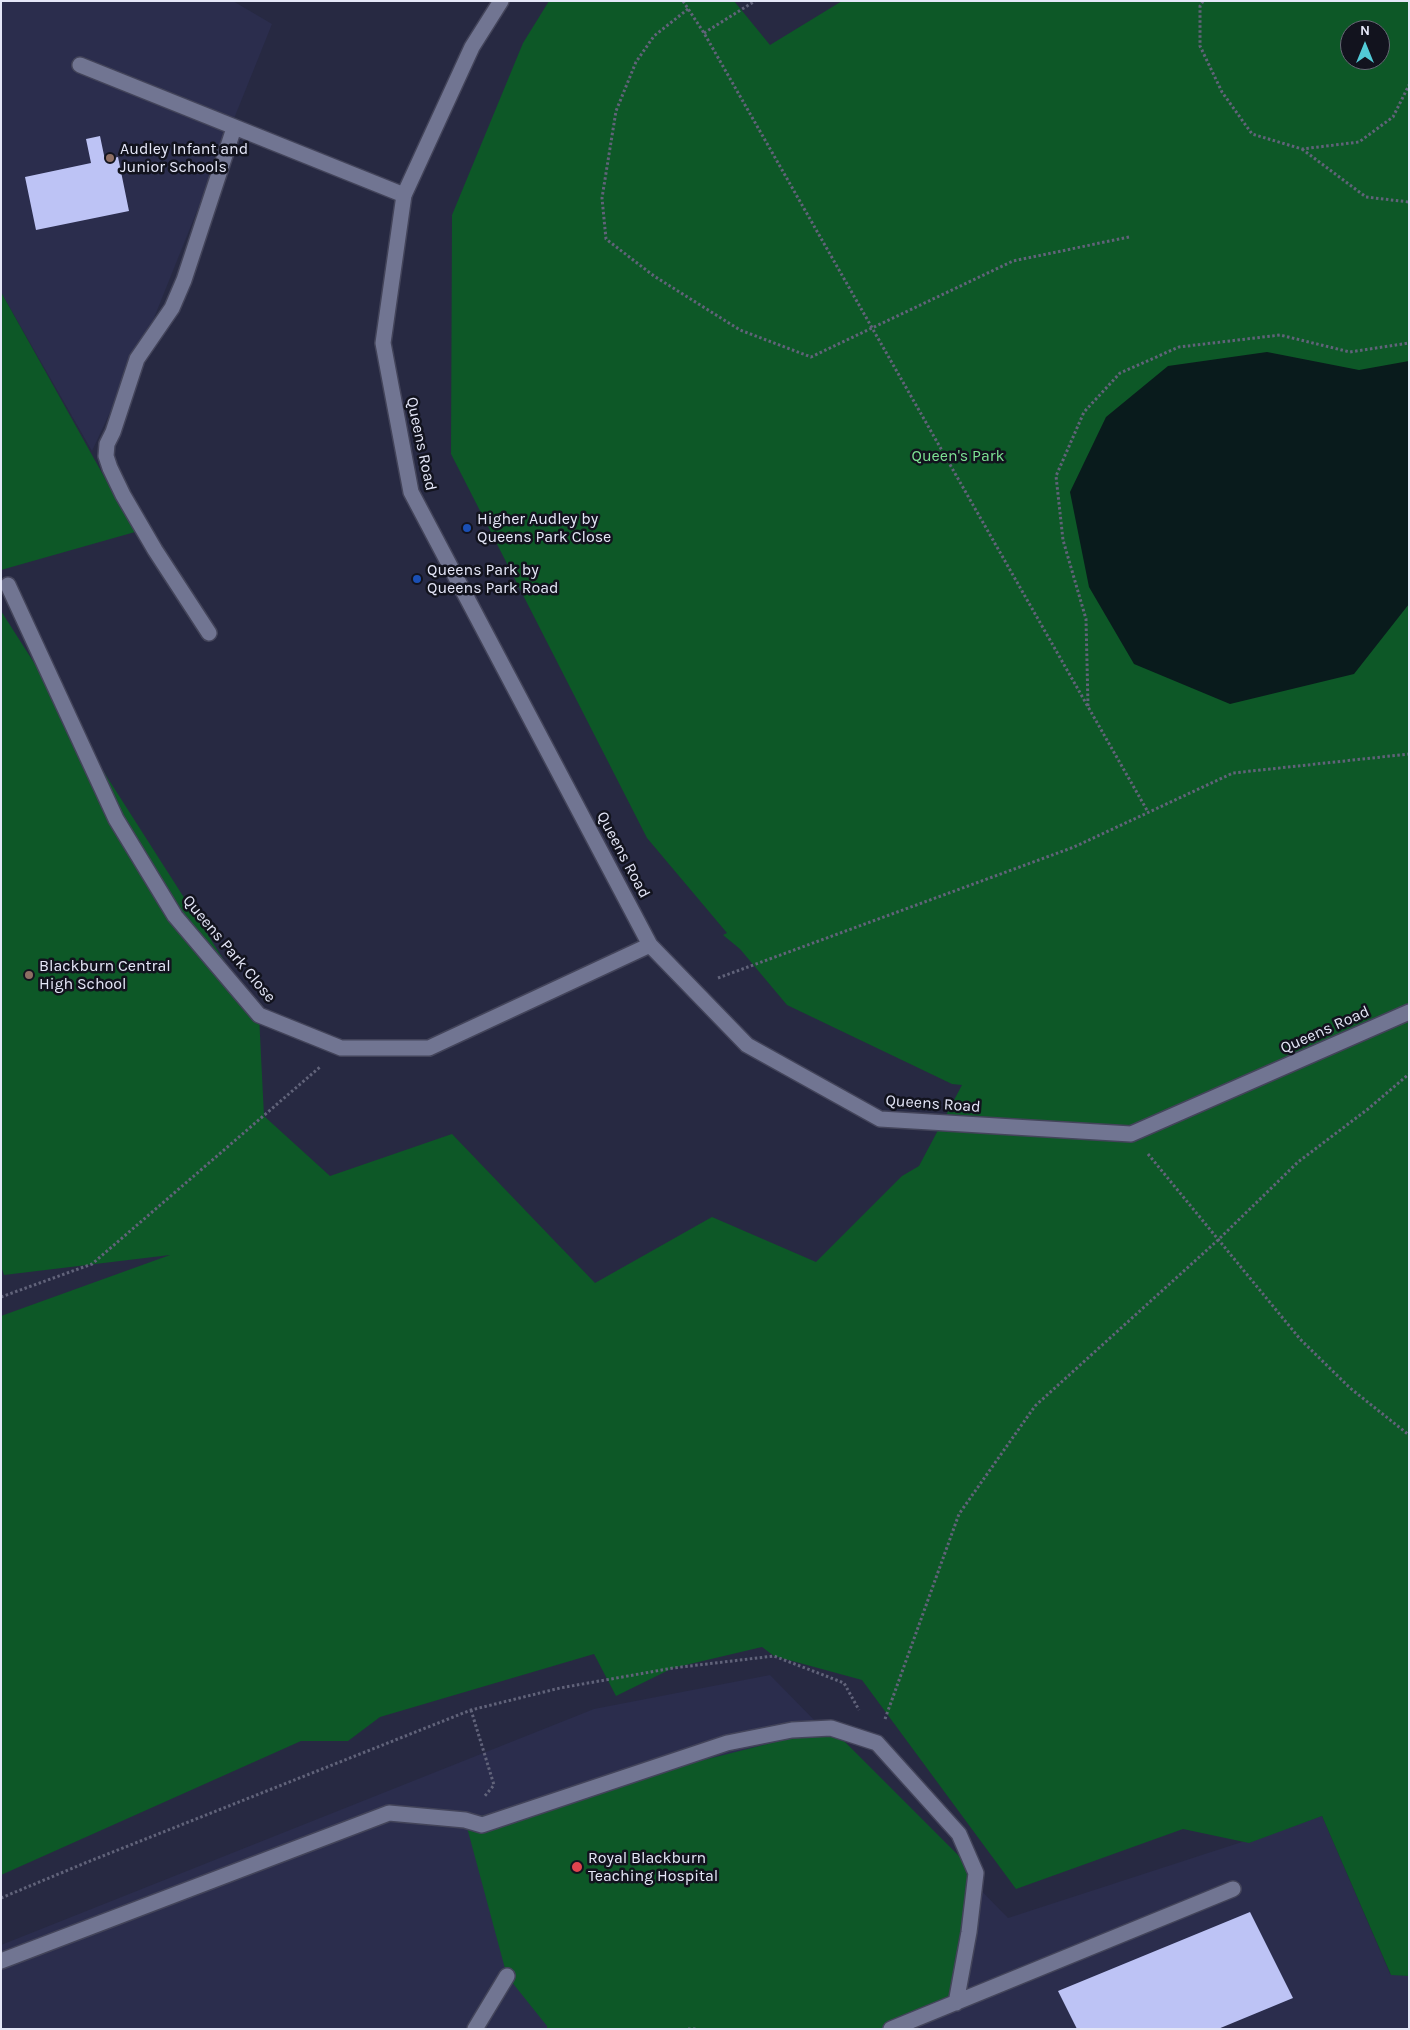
<!DOCTYPE html>
<html>
<head>
<meta charset="utf-8">
<style>
	body { margin:0 }
	#map { position:relative; width:1410px; height:2030px; overflow:hidden; background:#272942; font-family:Karla,sans-serif }
	canvas { display:block }
	.frame { position:absolute; inset:0; border:2px solid #e5e7f8; pointer-events:none }
	.north { position:absolute; left:1340px; top:20px; width:50px; height:50px; box-sizing:border-box; background:#12131e; border:1px solid #666875; border-radius:50%; rotate:0deg; font-size:14px; font-weight:700; line-height:20px; text-align:center; color:#e5e7f8 }
	.north::after { content:''; display:block; margin:auto; width:18px; height:22px; background:#52cbd7; clip-path:polygon(50% 0,100% 100%,50% 72%,0 100%) }
</style>
</head>
<body>
<div id="map">
<canvas width="1410" height="2030"></canvas>
<div class="frame"></div>
<div class="north">N</div>
</div>
<script>
const c = document.querySelector('canvas').getContext('2d');
c.lineJoin = 'round';
function fill(path, color) { c.fillStyle = color; c.fill(path, 'evenodd'); }
const shape = rows => new Path2D(rows.map(r => 'M' + r).join(''));
function stroke(path, color, width, dash) { c.strokeStyle = color; c.lineWidth = width; c.lineCap = dash ? 'butt' : 'round'; c.setLineDash(dash || []); c.stroke(path); }
function drawText(font, color, halo, rows, align = 'center') {
  c.font = font + ' Karla,sans-serif'; c.lineWidth = 5; c.setLineDash([]); c.textBaseline = 'middle'; c.strokeStyle = halo; c.fillStyle = color; for (const [text, x, y, turn = 0] of rows) {
    c.save(); c.translate(x, y); c.rotate((+turn || 0) * Math.PI / 180); c.textAlign = isNaN(turn) ? turn : align; if (halo) c.strokeText(text, 0, 0); c.fillText(text, 0, 0); c.restore();
  }
}
const built = shape([
	[1,1,233,1,272,24,154,318,92,451,1,292],
	[770,1675,1008,1918,1322,1816,1390,1974,1409,1976,1409,2029,1,2029,1,1945,594,1709]
]);
const green = shape([
	[549,1,734,1,770,45,842,1,1409,1,1409,1976,1391,1975,1322,1816,1249,1843,1183,1829,1016,1889,862,1680,774,1656,762,1647,673,1668,616,1696,594,1654,380,1717,348,1741,301,1741,1,1875,1,1316,170,1255,4,1275,1,1266,1,611,259,1015,264,1116,330,1176,452,1134,595,1283,712,1217,816,1262,902,1176,919,1166,962,1085,952,1084,787,1005,740,949,723,935,727,933,647,838,451,454,452,215,523,43],
	[1350,30,1380,30,1380,60,1350,60],
	[1,292,135,532,1,570],
	[831,1728,976,1873,956,2003,902,2029,547,2029,547,2026,507,1976,465,1820]
]);
const water = shape([
	[1267,352,1359,370,1409,361,1409,604,1354,674,1230,704,1134,664,1089,587,1070,492,1106,417,1168,366]
]);
const building = shape([
	[100,136,105,160,118,157,129,211,36,230,25,177,91,163,86,139],
	[1250,1912,1293,1998,1218,2029,1077,2029,1058,1991]
]);
const path = shape([
	[683,1,704,33,1148,812],
	[1203,1,1200,6,1200,46,1222,92,1252,134,1302,149,1359,142,1393,117,1409,85],
	[688,9,654,36,636,62,616,111,602,198,606,239,654,276,740,330,811,357,1013,261,1129,237],
	[704,33,755,1],
	[1302,149,1366,197,1409,202],
	[1088,706,1086,619,1063,540,1056,476,1084,412,1120,373,1179,347,1280,335,1350,352,1409,343],
	[718,978,1074,847,1233,773,1409,754],
	[1148,1154,1300,1339,1350,1388,1409,1435],
	[1,1297,92,1264,320,1067],
	[471,1710,494,1785,484,1797],
	[885,1719,959,1514,1035,1406,1218,1240,1298,1162,1368,1109,1409,1074],
	[1,1898,85,1863,471,1710,560,1688,673,1668,774,1656,844,1683,859,1710],
	[688,2029,696,2029]
]);
const lane = shape([
	[80,65,404,195],
	[209,633,155,550,123,495,110,468,106,456,107,444,113,432,137,359,172,308,184,280,234,128],
	[1,1961,389,1813,465,1820,482,1825,727,1743,792,1730,831,1728,877,1743,959,1834,976,1873,969,1932,956,2003],
	[475,2029,507,1976],
	[891,2029,1233,1889]
]);
const street = shape([
	[501,1,472,47,404,195,383,343,411,492,650,945,747,1045,880,1119,1131,1134,1409,1012],
	[8,585,116,819,175,916,259,1015,341,1048,429,1048,650,945]
]);
const markers = [
	[110,158,5,"#8d6e63"],
	[467,528,5,"#1a4fb4"],
	[417,579,5,"#1a4fb4"],
	[29,975,5,"#8d6e63"],
	[577,1867,6,"#e0444e"]
];
const poiNames = [
	["Audley Infant and",120,149],
	["Junior Schools",120,167],
	["Higher Audley by",477,519],
	["Queens Park Close",477,537],
	["Queens Park by",427,570],
	["Queens Park Road",427,588],
	["Blackburn Central",39,966],
	["High School",39,984],
	["Royal Blackburn",588,1858],
	["Teaching Hospital",588,1876]
];
const streetNames = [
	["Queens Road",421,444,78],
	["Queens Road",623,855,62],
	["Queens Park Close",229,949,50],
	["Queens Road",1325,1030,-24],
	["Queens Road",933,1104,4]
];
const parkNames = [
	["Queen's Park",958,456]
];
fill(built, '#2b2d4d');
fill(green, '#0d5827');
fill(water, '#091b1c');
fill(building, '#bdc3f5');
stroke(lane, '#43445a', 18);
stroke(street, '#43445a', 18);
stroke(path, '#61637a', 3, [2.5, 2.5]);
stroke(lane, '#717592', 15);
stroke(street, '#717592', 15);
for (const [x, y, r, color] of markers) { const dot = new Path2D(); dot.arc(x, y, r, 0, 2 * Math.PI); c.fillStyle = color; c.fill(dot); stroke(dot, '#12131e', 2); }
drawText('16px', '#e5e7f8', '#12131e', poiNames, 'left');
drawText('16px', '#e5e7f8', '#12131e', streetNames);
drawText('16px', '#7de394', '#12131e', parkNames);
</script>
</body>
</html>
